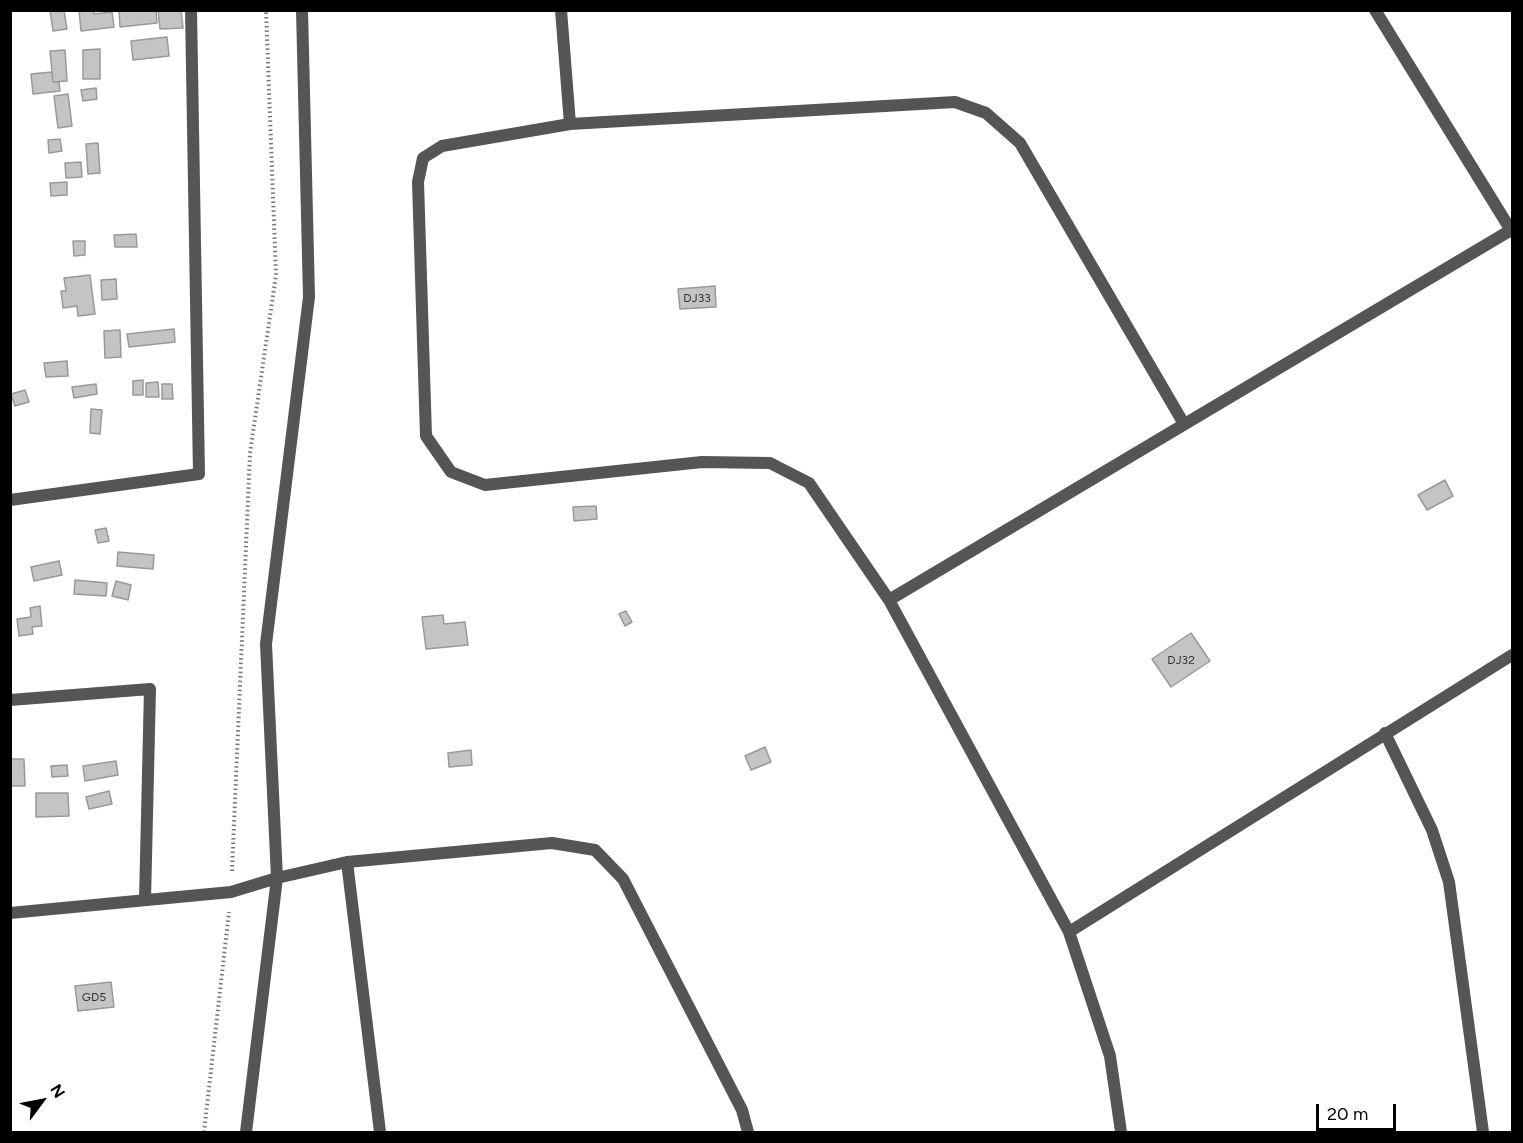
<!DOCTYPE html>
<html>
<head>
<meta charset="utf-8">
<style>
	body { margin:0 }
	#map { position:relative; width:1523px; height:1143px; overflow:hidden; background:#fff; font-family:Figtree,sans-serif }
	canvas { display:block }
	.frame { position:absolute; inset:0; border:12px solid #000; pointer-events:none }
	.north { position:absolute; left:12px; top:1071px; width:60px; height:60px; -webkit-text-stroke:4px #fff; paint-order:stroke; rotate:58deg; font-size:16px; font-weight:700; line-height:24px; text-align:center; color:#000 }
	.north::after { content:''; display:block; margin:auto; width:21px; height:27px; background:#000; clip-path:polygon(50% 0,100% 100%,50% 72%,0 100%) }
	.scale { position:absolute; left:1316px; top:1104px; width:80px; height:27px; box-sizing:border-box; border:3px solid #000; border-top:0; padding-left:8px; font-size:18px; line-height:21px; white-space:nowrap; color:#000; -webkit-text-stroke:4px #fff; paint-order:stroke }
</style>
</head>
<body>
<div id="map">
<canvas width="1523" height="1143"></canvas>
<div class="frame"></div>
<div class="north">N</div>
<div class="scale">20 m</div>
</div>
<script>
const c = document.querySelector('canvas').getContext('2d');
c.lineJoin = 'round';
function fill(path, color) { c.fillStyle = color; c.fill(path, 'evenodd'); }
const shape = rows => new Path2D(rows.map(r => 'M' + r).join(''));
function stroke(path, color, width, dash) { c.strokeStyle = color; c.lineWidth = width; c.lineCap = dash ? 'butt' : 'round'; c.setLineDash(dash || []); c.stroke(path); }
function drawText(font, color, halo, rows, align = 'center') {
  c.font = font + ' Figtree,sans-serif'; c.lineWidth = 5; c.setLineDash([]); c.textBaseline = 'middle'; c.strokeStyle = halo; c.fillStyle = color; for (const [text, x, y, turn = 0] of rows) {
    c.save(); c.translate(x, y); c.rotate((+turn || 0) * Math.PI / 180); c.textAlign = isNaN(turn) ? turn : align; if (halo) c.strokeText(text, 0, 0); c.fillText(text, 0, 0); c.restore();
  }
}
const building = shape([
	[50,10,64,10,67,29,53,31,50,10],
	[79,10,94,10,94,14,112,12,114,27,81,31,79,10],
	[119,10,156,10,157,23,120,27,119,10],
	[158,10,181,10,183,28,160,29,158,10],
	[167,37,169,56,133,60,131,41,167,37],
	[100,49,100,79,83,79,83,50,100,49],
	[65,50,67,81,53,82,50,51,65,50],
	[52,72,53,82,59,82,60,91,33,94,31,74,52,72],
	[96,88,97,99,83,101,81,90,96,88],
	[68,94,72,126,58,128,54,96,68,94],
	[60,139,62,151,49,153,48,140,60,139],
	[98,143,100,173,88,174,86,144,98,143],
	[81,162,82,177,66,178,65,163,81,162],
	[67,182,67,195,51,196,50,183,67,182],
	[136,234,137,247,115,247,114,235,136,234],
	[73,241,85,241,85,255,74,256,73,241],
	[90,275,95,314,78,316,77,306,63,308,61,291,66,291,64,278,90,275],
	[116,279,117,299,102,300,101,280,116,279],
	[715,286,716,307,680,309,678,289,715,286],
	[174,329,175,342,129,347,127,334,174,329],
	[120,330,121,357,105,358,104,331,120,330],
	[67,361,68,376,46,377,44,363,67,361],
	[143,380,143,395,133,395,133,381,143,380],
	[158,382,159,397,146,397,146,383,158,382],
	[96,384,97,394,74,398,72,387,96,384],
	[162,384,172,384,173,399,162,399,162,384],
	[25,390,29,402,15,406,11,394,25,390],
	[91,409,102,410,100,434,90,433,91,409],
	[1445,480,1453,496,1427,510,1418,495,1445,480],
	[596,506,597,519,574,521,573,507,596,506],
	[106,528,109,541,98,543,95,530,106,528],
	[118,552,154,555,153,569,117,566,118,552],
	[59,561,62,575,34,581,31,567,59,561],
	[75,580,107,583,106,596,74,594,75,580],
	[116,581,131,585,128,600,112,596,116,581],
	[40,606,42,626,32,627,33,634,19,636,17,619,31,617,30,608,40,606],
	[626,611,632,622,625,626,619,614,626,611],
	[443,615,444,624,465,622,468,645,426,649,422,617,443,615],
	[1191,633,1210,661,1171,687,1152,659,1191,633],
	[765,747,771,762,751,770,745,756,765,747],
	[471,750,472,765,449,767,448,753,471,750],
	[10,759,24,759,25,786,10,786,10,759],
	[116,761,118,775,85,781,83,766,116,761],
	[67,765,68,776,52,777,51,766,67,765],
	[109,791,112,804,89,809,86,797,109,791],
	[36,793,68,793,69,816,36,817,36,793],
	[111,982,114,1007,78,1011,75,986,111,982]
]);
const path = shape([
	[232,871,250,453,276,275,266,10],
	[204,1132,229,912]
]);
const minor = shape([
	[561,10,570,124],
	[1375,10,1512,232],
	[10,500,199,474,191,10],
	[889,600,1511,230],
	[10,700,150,689,145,900],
	[1385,733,1432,830,1449,882,1483,1132],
	[347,862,380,1132],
	[10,913,231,892,277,878,347,862,552,843,595,850,623,879,742,1110,748,1132],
	[1069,932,1512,655],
	[1121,1132,1110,1056,1069,932,889,600,809,483,770,463,702,462,485,485,451,472,426,436,418,182,423,158,442,146,570,124,955,102,986,113,1020,143,1184,424]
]);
const tertiary = shape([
	[246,1132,277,878,266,644,309,297,302,10]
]);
const numberNames = [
	["DJ33",697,298],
	["DJ32",1181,660],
	["GD5",94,997]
];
fill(building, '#c4c4c4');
stroke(building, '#999', 1.5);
stroke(path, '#777', 4, [1.5, 3]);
stroke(minor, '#555', 12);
stroke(tertiary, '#555', 12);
drawText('12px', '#313131', null, numberNames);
</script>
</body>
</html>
